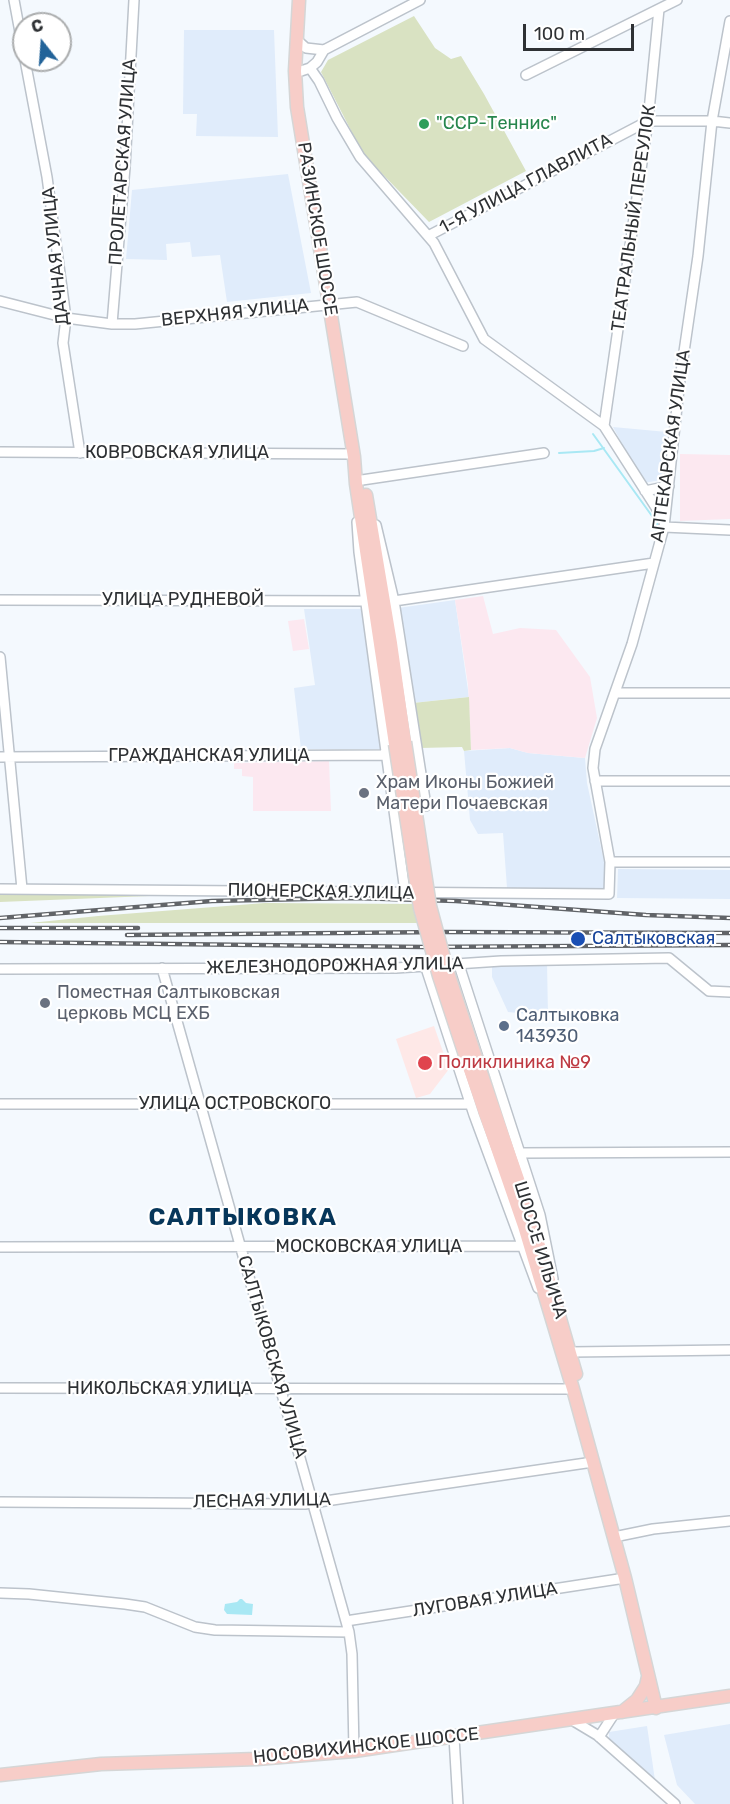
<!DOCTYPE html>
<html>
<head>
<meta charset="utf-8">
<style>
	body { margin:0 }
	#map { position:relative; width:730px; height:1804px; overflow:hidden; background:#f4f9fe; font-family:Rubik,sans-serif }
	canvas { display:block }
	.north { position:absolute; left:12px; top:12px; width:60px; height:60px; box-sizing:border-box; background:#fff; border:2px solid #abadae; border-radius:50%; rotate:343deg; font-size:16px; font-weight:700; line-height:24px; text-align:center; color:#2e3134 }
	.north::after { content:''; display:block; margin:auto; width:21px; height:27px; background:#226399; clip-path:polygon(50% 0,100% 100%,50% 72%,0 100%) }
	.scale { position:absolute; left:523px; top:24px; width:111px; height:27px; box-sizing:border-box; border:3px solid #2e3134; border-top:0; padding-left:8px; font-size:18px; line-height:21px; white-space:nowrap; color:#2e3134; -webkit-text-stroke:4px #fff; paint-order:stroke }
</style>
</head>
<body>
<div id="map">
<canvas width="730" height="1804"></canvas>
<div class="north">С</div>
<div class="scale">100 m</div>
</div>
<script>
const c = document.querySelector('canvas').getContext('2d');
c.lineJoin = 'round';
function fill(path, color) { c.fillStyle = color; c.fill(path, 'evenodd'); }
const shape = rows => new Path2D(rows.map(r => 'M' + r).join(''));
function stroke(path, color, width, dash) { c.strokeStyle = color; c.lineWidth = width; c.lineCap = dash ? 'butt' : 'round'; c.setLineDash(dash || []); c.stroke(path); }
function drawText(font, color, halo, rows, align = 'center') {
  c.font = font + ' Rubik,sans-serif'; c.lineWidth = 4.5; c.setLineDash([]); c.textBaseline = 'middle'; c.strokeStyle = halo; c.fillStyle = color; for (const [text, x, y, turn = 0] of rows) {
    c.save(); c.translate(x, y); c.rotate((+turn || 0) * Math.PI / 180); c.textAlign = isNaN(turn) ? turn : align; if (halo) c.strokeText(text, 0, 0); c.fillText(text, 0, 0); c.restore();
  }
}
const built = shape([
	[184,30,274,30,278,137,196,136,197,114,183,114],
	[288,174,311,293,227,302,220,255,192,257,190,242,166,244,167,260,126,259,132,190],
	[613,427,667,432,662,480,643,483],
	[455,600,469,697,413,703,398,608],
	[304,609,362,609,383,749,301,749,294,688,315,685],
	[510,748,528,753,585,758,587,783,605,866,604,892,507,888,503,833,478,834,470,820,464,751],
	[618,869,730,870,730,899,617,898],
	[547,962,548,1016,508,1012,492,977,492,965],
	[730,1724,730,1804,695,1804,677,1785,664,1735],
	[647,1726,655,1780,612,1745,609,1738,609,1732]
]);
const industrial = shape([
	[680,454,730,455,730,519,680,521],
	[483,596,493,634,520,628,556,630,590,677,597,718,585,758,528,753,510,748,471,750,468,685,455,600],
	[304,619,309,649,293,651,288,621],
	[329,761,331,811,253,811,253,777,242,776,242,769,234,769,234,763]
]);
const medical = shape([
	[434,1026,449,1069,430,1094,416,1098,396,1039]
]);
const green = shape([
	[414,16,435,48,451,59,461,56,484,94,526,171,429,222,363,154,321,72,328,60],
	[469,697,471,750,464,751,462,747,420,748,413,703],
	[0,892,150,892,150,896,0,902],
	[265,903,412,904,419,923,30,923,98,916]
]);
const water = shape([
	[240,1599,242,1599,246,1603,253,1604,252,1615,227,1614,224,1610,225,1604,237,1602]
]);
const stream = shape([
	[593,434,657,523,656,532],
	[559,453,594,451,604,448]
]);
const minor = shape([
	[14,0,24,54],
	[324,50,420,0],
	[25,60,47,177,66,318,63,343,80,453],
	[310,68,319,81,337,118,360,157,434,243,484,339,604,426,664,520],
	[295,73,310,68,317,62,324,50,306,48,297,40],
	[526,75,677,0],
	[428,236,648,121,712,121,730,123],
	[0,301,66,318,112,324,135,324,357,302,463,346],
	[112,324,125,167,134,0],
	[604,426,648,121,659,9],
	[0,452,354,454],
	[362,480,544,453],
	[645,491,669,486],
	[357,522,359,552,405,892],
	[376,525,394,601,426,806,394,806],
	[664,527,730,530],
	[0,600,365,601],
	[394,601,654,563],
	[0,657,22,889],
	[615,693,730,693],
	[0,757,391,755],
	[595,781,730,781],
	[610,862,730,862],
	[0,889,609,894,610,862,593,768,595,749,632,644,664,527,680,379,698,256,712,121,730,21],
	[459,965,540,1215,553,1279],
	[162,968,349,1632,352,1654,354,1751],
	[426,968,474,1115,538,1288],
	[0,969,396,968,501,961,669,958,709,991,730,992],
	[0,1104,470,1104],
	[521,1153,730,1152],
	[0,1247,521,1246],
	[571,1352,730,1350],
	[0,1388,573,1389],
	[0,1502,305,1504,593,1462],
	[614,1537,653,1529,730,1521],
	[0,1593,29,1594,125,1604,145,1607,195,1627,215,1630,349,1632],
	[346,1621,625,1578],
	[572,1720,597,1735,675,1804],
	[454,1737,458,1804],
	[599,1737,614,1714]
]);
const major = shape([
	[299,0,295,71,297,107,354,457,356,484,395,744],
	[366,495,391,643,405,742],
	[476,1058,528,1208,576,1374],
	[467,1061,524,1226,573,1389,625,1578,656,1708],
	[622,1712,637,1700,646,1686,648,1677],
	[0,1775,101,1764,257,1759,354,1751,730,1696]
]);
const rail = shape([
	[0,918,212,901,354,898,456,901,646,915,730,918],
	[0,928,138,928],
	[127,935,444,932,730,933],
	[0,942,424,947,730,945]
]);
const majorBridge = shape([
	[405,742,430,906,448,973,476,1058],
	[395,744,420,908,439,976,467,1061]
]);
const markers = [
	[424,124,6,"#2e9e5b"],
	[364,793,6,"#6b7280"],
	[578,939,8,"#1a4fb4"],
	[45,1003,6,"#6b7280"],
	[504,1026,6,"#5c6f8a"],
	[425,1063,8,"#e0444e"]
];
const leisureNames = [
	["\"ССР-Теннис\"",436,124]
];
const streetNames = [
	["ПРОЛЕТАРСКАЯ УЛИЦА",123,162,-86],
	["1-Я УЛИЦА ГЛАВЛИТА",526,184,-28],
	["ТЕАТРАЛЬНЫЙ ПЕРЕУЛОК",634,218,-82],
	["РАЗИНСКОЕ ШОССЕ",317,229,81],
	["ДАЧНАЯ УЛИЦА",56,256,-96],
	["ВЕРХНЯЯ УЛИЦА",235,313,-6],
	["АПТЕКАРСКАЯ УЛИЦА",671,446,-82],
	["КОВРОВСКАЯ УЛИЦА",177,453],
	["УЛИЦА РУДНЕВОЙ",183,600],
	["ГРАЖДАНСКАЯ УЛИЦА",209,756],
	["ПИОНЕРСКАЯ УЛИЦА",321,892,1],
	["ЖЕЛЕЗНОДОРОЖНАЯ УЛИЦА",335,966,-1],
	["УЛИЦА ОСТРОВСКОГО",235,1104],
	["МОСКОВСКАЯ УЛИЦА",369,1247],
	["ШОССЕ ИЛЬИЧА",540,1250,73],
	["САЛТЫКОВСКАЯ УЛИЦА",272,1357,74],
	["НИКОЛЬСКАЯ УЛИЦА",160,1389],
	["ЛЕСНАЯ УЛИЦА",262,1501,-1],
	["ЛУГОВАЯ УЛИЦА",485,1600,-9],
	["НОСОВИХИНСКОЕ ШОССЕ",366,1746,-6]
];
const worshipNames = [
	["Храм Иконы Божией",376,783],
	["Матери Почаевская",376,804],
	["Поместная Салтыковская",57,993],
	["церковь МСЦ ЕХБ",57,1014]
];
const transitNames = [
	["Салтыковская",592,939]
];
const serviceNames = [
	["Салтыковка",516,1016],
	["143930",516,1037]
];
const healthNames = [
	["Поликлиника №9",438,1063]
];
const districtNames = [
	["САЛТЫКОВКА",243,1218]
];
fill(built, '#e0ecfb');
fill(industrial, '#fce8f0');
fill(medical, '#fee8e7');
fill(green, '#d9e2c2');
fill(water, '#a9e8f4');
stroke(stream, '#a9e8f4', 2);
stroke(minor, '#bcc3cb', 12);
stroke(major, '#d5d6d6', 15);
stroke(minor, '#fff', 9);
stroke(major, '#f7cdc8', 12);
stroke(rail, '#616468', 4.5);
stroke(rail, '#fff', 2, [7]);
stroke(majorBridge, '#d5d6d6', 15, []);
stroke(majorBridge, '#f7cdc8', 12);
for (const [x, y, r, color] of markers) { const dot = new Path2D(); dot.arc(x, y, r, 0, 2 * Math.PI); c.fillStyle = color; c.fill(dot); stroke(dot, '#fff', 2); }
drawText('18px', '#27864d', '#fff', leisureNames, 'left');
drawText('18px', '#2e3134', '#fff', streetNames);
drawText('18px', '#5b616d', '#fff', worshipNames, 'left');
drawText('18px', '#164399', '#fff', transitNames, 'left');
drawText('18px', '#4e5e75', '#fff', serviceNames, 'left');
drawText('18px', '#be3a42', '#fff', healthNames, 'left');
c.letterSpacing = '1.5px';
drawText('bold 24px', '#06365a', '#fff', districtNames);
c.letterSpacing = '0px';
</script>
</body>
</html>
